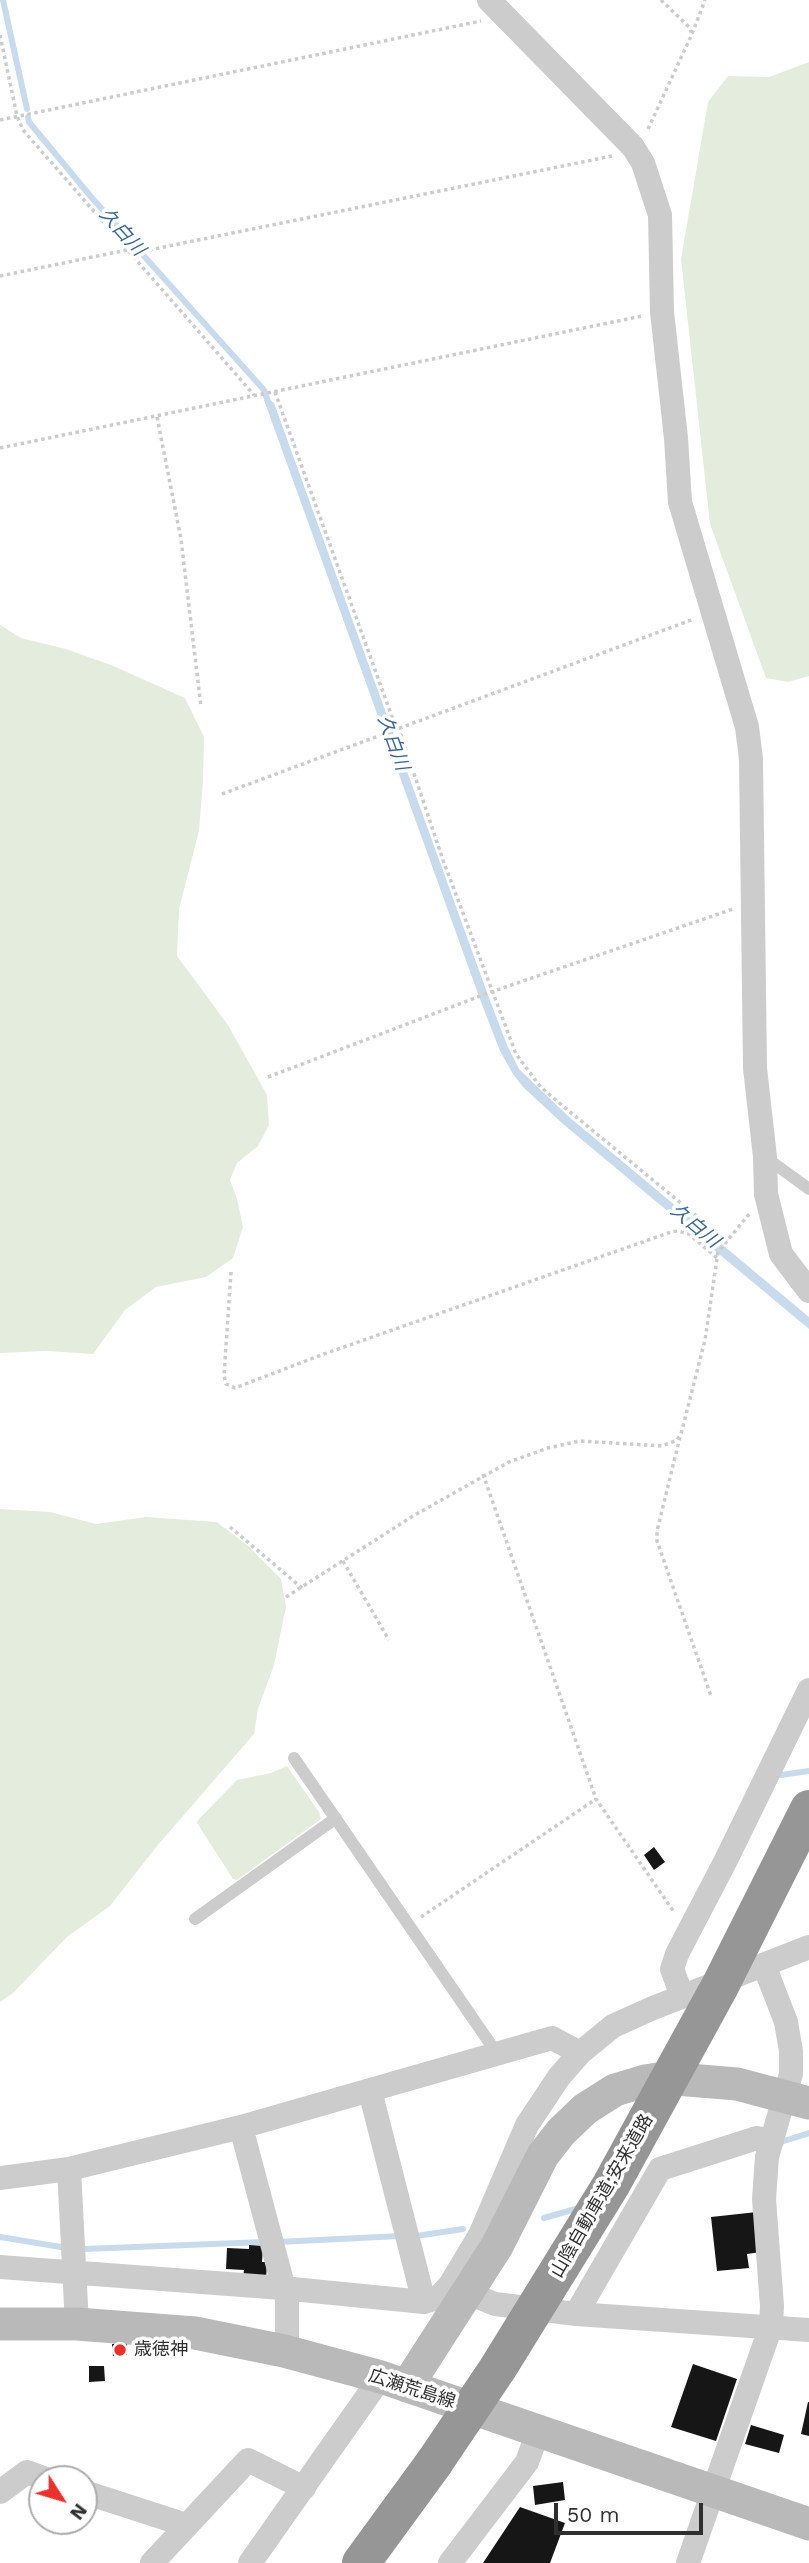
<!DOCTYPE html>
<html>
<head>
<meta charset="utf-8">
<style>
	body { margin:0 }
	#map { position:relative; width:809px; height:2563px; overflow:hidden; background:#fff; font-family:"Work Sans",sans-serif }
	canvas { display:block }
	.north { position:absolute; left:28px; top:2465px; width:70px; height:70px; box-sizing:border-box; background:#fff; border:2px solid #acacac; border-radius:50%; rotate:127deg; font-size:19px; font-weight:700; line-height:28px; text-align:center; color:#2f2f2f }
	.north::after { content:''; display:block; margin:auto; width:24px; height:32px; background:#ec312c; clip-path:polygon(50% 0,100% 100%,50% 72%,0 100%) }
	.scale { position:absolute; left:554px; top:2503px; width:149px; height:32px; box-sizing:border-box; border:4px solid #2f2f2f; border-top:0; padding-left:9px; font-size:21px; line-height:24px; white-space:nowrap; color:#2f2f2f; -webkit-text-stroke:5px #fff; paint-order:stroke }
</style>
</head>
<body>
<div id="map">
<canvas width="809" height="2563"></canvas>
<div class="north">N</div>
<div class="scale">50 m</div>
</div>
<script>
const c = document.querySelector('canvas').getContext('2d');
c.lineJoin = 'round';
function fill(path, color) { c.fillStyle = color; c.fill(path, 'evenodd'); }
const shape = rows => new Path2D(rows.map(r => 'M' + r).join(''));
function stroke(path, color, width, dash) { c.strokeStyle = color; c.lineWidth = width; c.lineCap = dash ? 'butt' : 'round'; c.setLineDash(dash || []); c.stroke(path); }
function drawText(font, color, halo, rows, align = 'center') {
  c.font = font + ' "Work Sans","Noto Sans JP",sans-serif'; c.lineWidth = 7; c.setLineDash([]); c.textBaseline = 'middle'; c.strokeStyle = halo; c.fillStyle = color; for (const [text, x, y, turn = 0] of rows) {
    c.save(); c.translate(x, y); c.rotate((+turn || 0) * Math.PI / 180); c.textAlign = isNaN(turn) ? turn : align; if (halo) c.strokeText(text, 0, 0); c.fillText(text, 0, 0); c.restore();
  }
}
const green = shape([
	[809,62,809,676,788,682,766,678,710,524,681,259,708,102,728,76,769,77],
	[0,625,21,638,66,649,111,665,185,698,204,737,203,782,199,831,179,909,177,956,228,1025,267,1095,269,1125,258,1146,237,1163,230,1180,237,1199,243,1227,233,1258,206,1277,156,1287,125,1310,93,1354,46,1351,0,1353],
	[0,1509,50,1512,96,1524,146,1517,217,1522,248,1546,281,1579,286,1607,274,1665,258,1709,254,1734,157,1846,110,1906,67,1937,12,1994,0,2002],
	[287,1766,319,1812,321,1819,237,1880,233,1879,197,1823,198,1820,237,1780,271,1773]
]);
const water = shape([
	[269,399,274,403,489,998,507,1045,519,1069,568,1116,809,1317,809,1329,563,1124,523,1087,513,1074,500,1051,481,1002,264,400]
]);
const stream = shape([
	[3,0,27,109],
	[28,117,29,122,92,198,264,390,269,404],
	[781,1775,809,1771],
	[784,2141,809,2133],
	[544,2218,579,2208],
	[416,2236,463,2229],
	[0,2237,67,2248],
	[278,2242,400,2236],
	[84,2249,264,2242]
]);
const building = shape([
	[654,1847,665,1862,654,1870,644,1855],
	[757,2212,761,2252,747,2254,749,2268,717,2271,711,2217],
	[249,2245,263,2246,262,2262,267,2262,266,2280,243,2278,244,2270,226,2269,227,2248,249,2249],
	[127,2343,127,2355,113,2356,112,2344],
	[693,2364,737,2379,716,2441,671,2427],
	[89,2366,104,2366,105,2381,89,2382],
	[808,2402,809,2402,809,2436,801,2434],
	[751,2425,784,2435,779,2453,745,2444],
	[563,2482,565,2500,535,2505,533,2486],
	[520,2507,565,2523,550,2563,483,2563]
]);
const path = shape([
	[661,0,689,27,691,32],
	[0,35,17,116,23,130,254,395],
	[0,120,481,21],
	[648,129,692,34,705,0],
	[149,250,612,156],
	[0,276,127,250],
	[275,392,392,717,399,729,443,860,516,1054,539,1085,552,1097,727,1241],
	[157,417,181,539,201,707],
	[0,448,642,316],
	[222,794,694,619],
	[268,1077,488,993,733,909],
	[231,1272,224,1375,226,1384,235,1388,324,1354,671,1232,678,1231,689,1234,717,1258],
	[680,1437,657,1531,657,1541,711,1696],
	[483,1474,596,1799,674,1912],
	[230,1527,302,1588],
	[343,1561,389,1640],
	[286,1597,413,1516,509,1462,548,1448,580,1441,662,1446,677,1440,681,1434,705,1340,718,1252,750,1213],
	[421,1917,596,1799]
]);
const lane = shape([
	[765,1157,809,1189],
	[294,1758,498,2055],
	[195,1919,336,1818]
]);
const street = shape([
	[489,0,633,147,643,163,660,215,662,312,676,438,680,502,747,727,751,759,755,1068,765,1157,766,1194,781,1254,809,1291],
	[682,1996,672,1969,677,1954,726,1860,809,1690],
	[370,2091,424,2302],
	[241,2127,287,2300,287,2337,284,2351],
	[69,2169,77,2324],
	[0,2178,69,2169,241,2127,552,2038,580,2053],
	[0,2267,282,2288,424,2302,438,2298,450,2285,480,2235,527,2125,559,2077,580,2053,613,2026,653,2008,809,1947],
	[468,2293,495,2304,576,2314,809,2330],
	[576,2314,660,2169,757,2138,772,2141],
	[0,2492,27,2472,46,2479],
	[84,2492,186,2525],
	[152,2563,248,2460,304,2488],
	[250,2563,381,2377],
	[450,2563,527,2462,538,2432],
	[688,2563,771,2326,772,2306,764,2199,767,2157,791,2074,791,2051,786,2022,764,1965]
]);
const secondary = shape([
	[0,2324,77,2324,195,2333,284,2351,381,2377,809,2524],
	[407,2386,497,2246,543,2155,561,2132,585,2109,615,2090,645,2081,664,2078,737,2084,809,2103]
]);
const highway = shape([
	[361,2563,434,2463]
]);
const highwayBridge = shape([
	[434,2463,498,2368,611,2185,720,1986,809,1809]
]);
const markers = [
	[120,2350,7,"#ec312c"]
];
const streetNames = [
	["山陰自動車道;安来道路",602,2196,-60],
	["広瀬荒島線",412,2389,18]
];
const poiNames = [
	["歳徳神",134,2350]
];
const waterNames = [
	["久白川",122,232,48],
	["久白川",393,743,70],
	["久白川",695,1226,40]
];
fill(green, '#e4eddd');
fill(water, '#c8dbed');
stroke(stream, '#c8dbed', 6);
fill(building, '#161616');
stroke(path, '#ccc', 3.5, [3.5, 3.5]);
stroke(lane, '#ccc', 12);
stroke(street, '#ccc', 24);
stroke(secondary, '#b9b9b9', 33);
stroke(highway, '#969696', 38);
stroke(highwayBridge, '#969696', 38);
for (const [x, y, r, color] of markers) { const dot = new Path2D(); dot.arc(x, y, r, 0, 2 * Math.PI); c.fillStyle = color; c.fill(dot); stroke(dot, '#fff', 2.5); }
drawText('18px', '#2f2f2f', '#fff', streetNames);
drawText('18px', '#2f2f2f', '#fff', poiNames, 'left');
drawText('italic 19px', '#3a6895', '#fff', waterNames);
</script>
</body>
</html>
